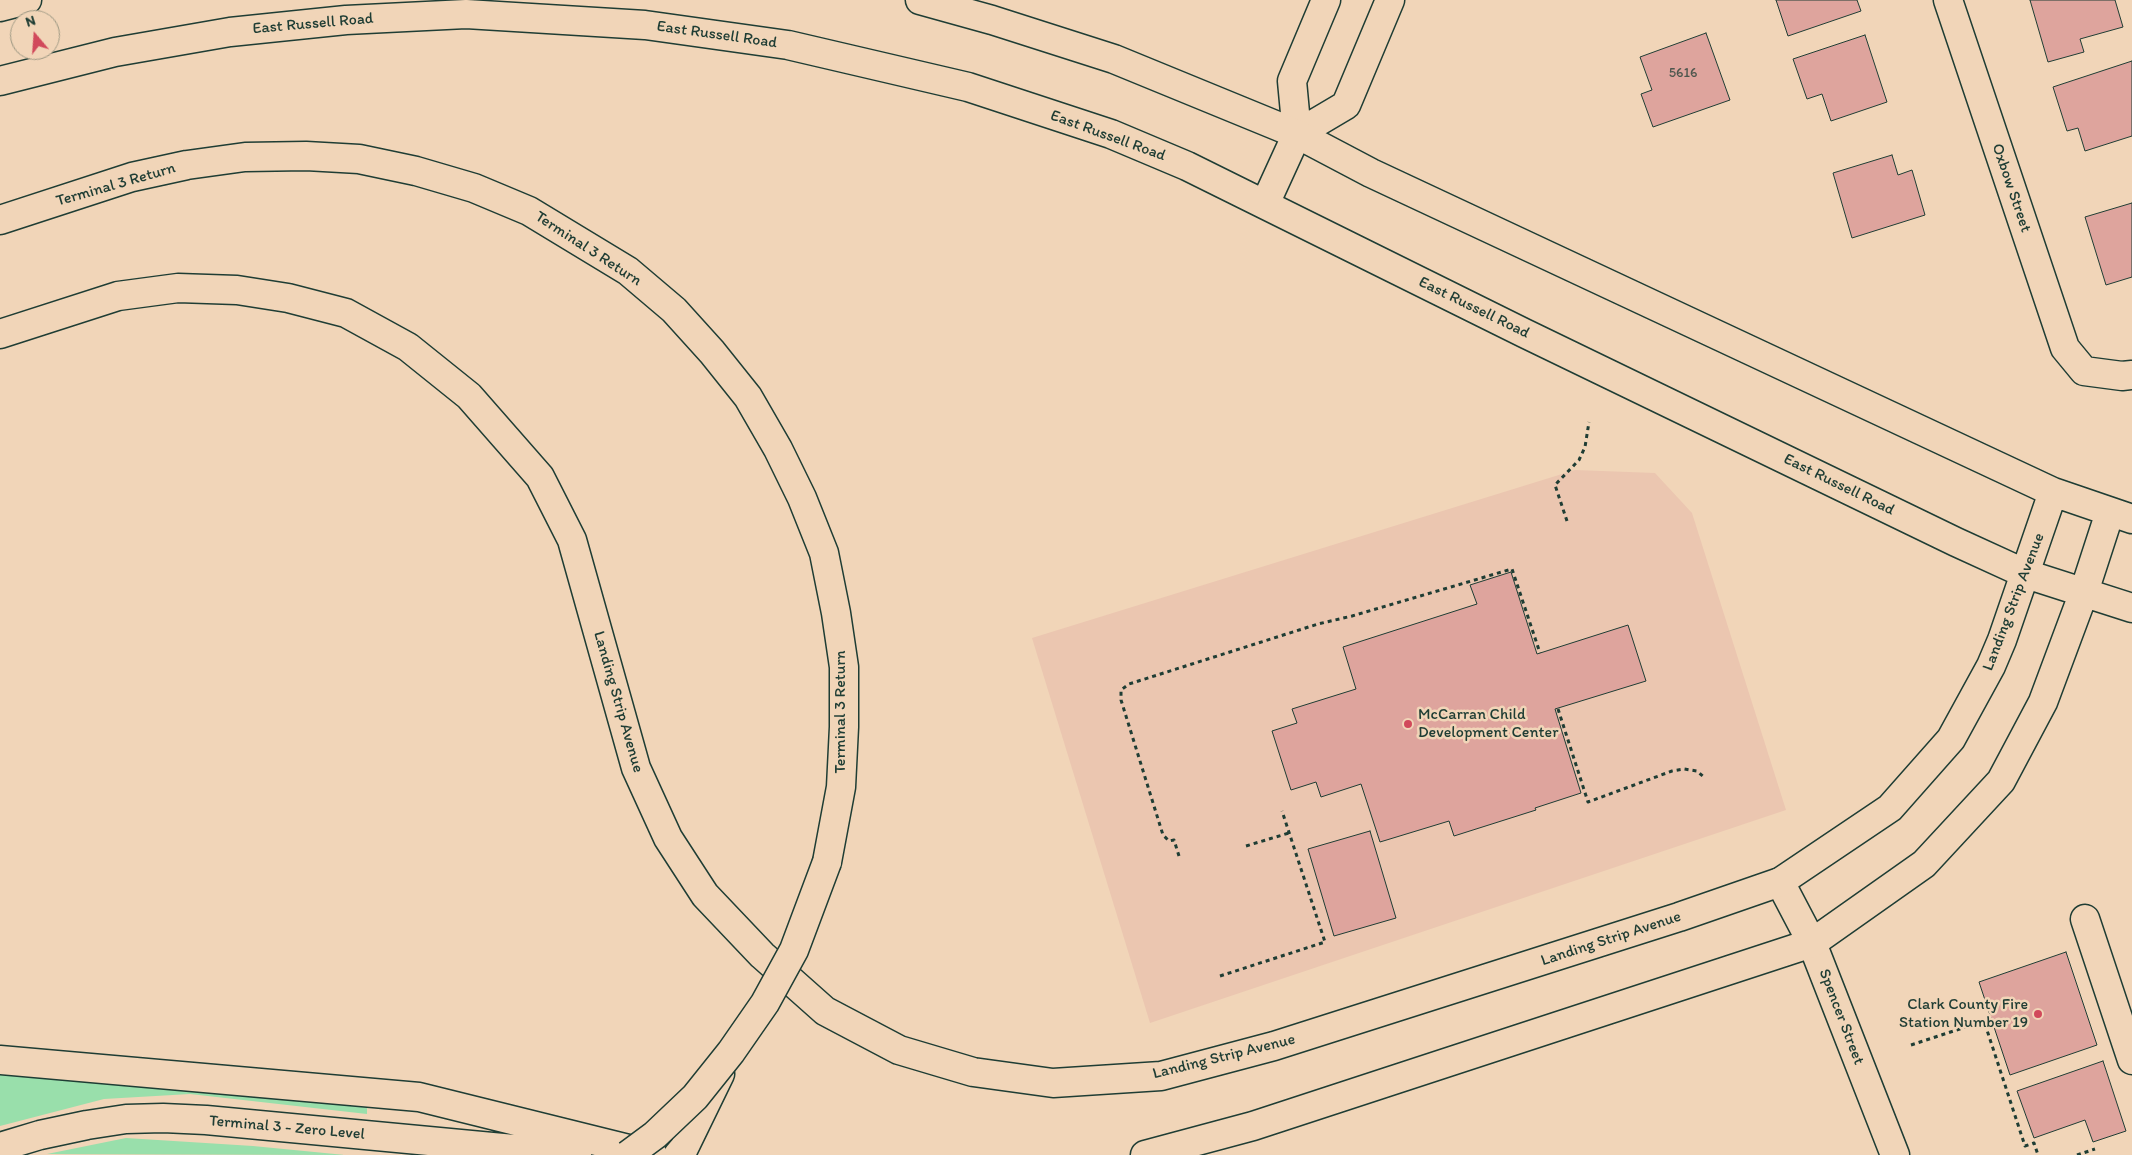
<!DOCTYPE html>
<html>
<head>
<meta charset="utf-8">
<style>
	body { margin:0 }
	#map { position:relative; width:2132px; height:1155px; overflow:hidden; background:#f1d5b8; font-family:Itim,sans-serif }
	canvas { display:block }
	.north { position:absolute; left:10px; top:10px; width:50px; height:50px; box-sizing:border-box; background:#f1d5b8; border:1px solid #9d9883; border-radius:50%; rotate:342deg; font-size:14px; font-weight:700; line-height:20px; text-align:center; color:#1f3d34 }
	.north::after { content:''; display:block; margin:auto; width:18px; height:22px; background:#d1495b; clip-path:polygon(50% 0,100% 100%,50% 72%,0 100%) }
</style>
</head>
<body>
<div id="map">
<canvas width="2132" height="1155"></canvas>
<div class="north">N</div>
</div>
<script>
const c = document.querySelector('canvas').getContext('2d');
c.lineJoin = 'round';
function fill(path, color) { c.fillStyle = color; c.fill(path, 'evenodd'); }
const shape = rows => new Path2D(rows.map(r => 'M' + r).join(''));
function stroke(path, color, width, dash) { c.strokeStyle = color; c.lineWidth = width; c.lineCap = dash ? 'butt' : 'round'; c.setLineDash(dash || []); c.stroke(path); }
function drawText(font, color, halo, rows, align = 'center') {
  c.font = font + ' Itim,sans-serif'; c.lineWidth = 5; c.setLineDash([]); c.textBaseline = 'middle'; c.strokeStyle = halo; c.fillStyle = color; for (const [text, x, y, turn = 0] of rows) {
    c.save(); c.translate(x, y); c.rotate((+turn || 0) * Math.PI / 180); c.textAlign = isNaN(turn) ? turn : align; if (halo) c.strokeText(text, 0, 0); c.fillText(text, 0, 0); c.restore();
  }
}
const built = shape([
	[1575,470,1655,473,1692,513,1786,810,1150,1023,1032,638]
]);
const green = shape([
	[0,1071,367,1105,367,1114,190,1094,104,1099,0,1126],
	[126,1138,253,1146,345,1155,47,1154]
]);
const building = shape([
	[1776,0,1857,0,1861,11,1788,36,1776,0],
	[2030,0,2115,0,2123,27,2080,39,2084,52,2048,62,2030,0],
	[1706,33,1730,100,1653,127,1641,94,1652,90,1640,57,1706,33],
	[1865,35,1887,102,1831,121,1822,94,1807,99,1793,59,1865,35],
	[2132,61,2132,136,2085,151,2078,128,2067,131,2053,87,2132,61],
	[1892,155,1898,175,1912,170,1925,215,1852,238,1833,173,1892,155],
	[2132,203,2132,277,2106,285,2085,217,2132,203],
	[1511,572,1537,654,1628,625,1646,681,1555,709,1581,793,1535,808,1536,810,1454,836,1449,821,1380,842,1361,784,1321,797,1316,782,1291,790,1272,731,1297,723,1292,709,1356,689,1343,647,1477,604,1470,585,1511,572],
	[1370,831,1396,918,1334,936,1308,849,1370,831],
	[2066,952,2097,1045,2010,1075,1979,982,2066,952],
	[2103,1061,2126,1131,2093,1142,2085,1120,2034,1138,2017,1091,2103,1061]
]);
const path = shape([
	[1567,521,1555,485,1579,460,1585,447,1589,422],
	[1558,709,1588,802,1672,771,1684,769,1697,771,1705,778],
	[1246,846,1289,833],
	[1179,856,1174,840,1169,841,1163,835,1121,700,1121,690,1129,684,1318,624,1352,616,1512,569,1540,653],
	[1220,976,1325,942,1282,811],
	[1911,1045,1984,1021,2025,1146,2034,1143,2038,1155],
	[2077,1155,2095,1149]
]);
const minor = shape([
	[1948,0,2065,348,2084,371,2122,376,2132,375],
	[1297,134,1346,105,1390,0],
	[1265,204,1297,134,1292,81,1326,0],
	[1780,882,1812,943,1895,1155],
	[2085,919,2132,1060],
	[678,1155,684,1148,720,1074]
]);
const major = shape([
	[920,0,992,20,1114,59,1297,134,1371,173,2053,492,2132,519],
	[0,7,27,0],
	[0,81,115,52,230,32,346,20,466,14,645,25,788,45,968,87,1111,134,1187,166,1524,333,1956,542,2026,574,2132,608],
	[0,220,132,177,187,165,245,157,306,156,359,159,416,171,474,188,529,211,628,271,674,310,712,352,748,397,778,449,802,498,824,553,836,613,844,667,844,727,841,787,827,862],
	[0,334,118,296,178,288,237,290,288,298,346,313,408,347,469,396,540,477,572,540,636,768,668,838,705,895,762,955,825,1011,899,1050,973,1072,1053,1083,1161,1076,1274,1046,1679,917,1780,882,1890,808,1951,739,1991,666,2002,640,2053,492],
	[0,1060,419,1097,653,1155],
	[0,1147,40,1135,87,1125,126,1119,163,1118,206,1120,577,1155],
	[1145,1155,1253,1126,1812,943,1924,864,2001,781,2043,702,2084,592,2110,512]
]);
const majorBridge = shape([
	[628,1155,655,1135,695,1097,731,1052,765,1003,794,950,827,862]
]);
const markers = [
	[1408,724,5,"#d1495b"],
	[2038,1014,5,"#d1495b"]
];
const numberNames = [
	["5616",1683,73]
];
const streetNames = [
	["East Russell Road",313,24,-5],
	["East Russell Road",717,35,8],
	["East Russell Road",1108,136,20],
	["Terminal 3 Return",116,185,-16],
	["Oxbow Street",2011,188,71],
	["Terminal 3 Return",588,249,33],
	["East Russell Road",1474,308,26],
	["East Russell Road",1839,485,26],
	["Landing Strip Avenue",2014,602,-69],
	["Landing Strip Avenue",618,702,74],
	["Terminal 3 Return",841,712,-90],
	["Landing Strip Avenue",1611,939,-18],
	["Spencer Street",1841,1017,69],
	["Landing Strip Avenue",1224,1057,-14],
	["Terminal 3 - Zero Level",287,1128,5]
];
const poiNames = [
	["McCarran Child",1418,715],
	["Development Center",1418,733],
	["Clark County Fire",2028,1005,"right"],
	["Station Number 19",2028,1023,"right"]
];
fill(built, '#ebc6b0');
fill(green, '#99dfab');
fill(building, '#dea49d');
stroke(building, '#1f3d34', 1);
stroke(minor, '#1f3d34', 31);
stroke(major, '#1f3d34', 31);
stroke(path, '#1f3d34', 3, [4, 4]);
stroke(minor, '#f1d5b8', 28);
stroke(major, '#f1d5b8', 28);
stroke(majorBridge, '#1f3d34', 31, []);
stroke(majorBridge, '#f1d5b8', 28);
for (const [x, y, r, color] of markers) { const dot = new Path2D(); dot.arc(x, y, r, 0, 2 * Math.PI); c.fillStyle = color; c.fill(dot); stroke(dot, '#f1d5b8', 2); }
drawText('14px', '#4f574e', null, numberNames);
drawText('16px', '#1f3d34', '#f1d5b8', streetNames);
drawText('16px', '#1f3d34', '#f1d5b8', poiNames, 'left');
</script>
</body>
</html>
